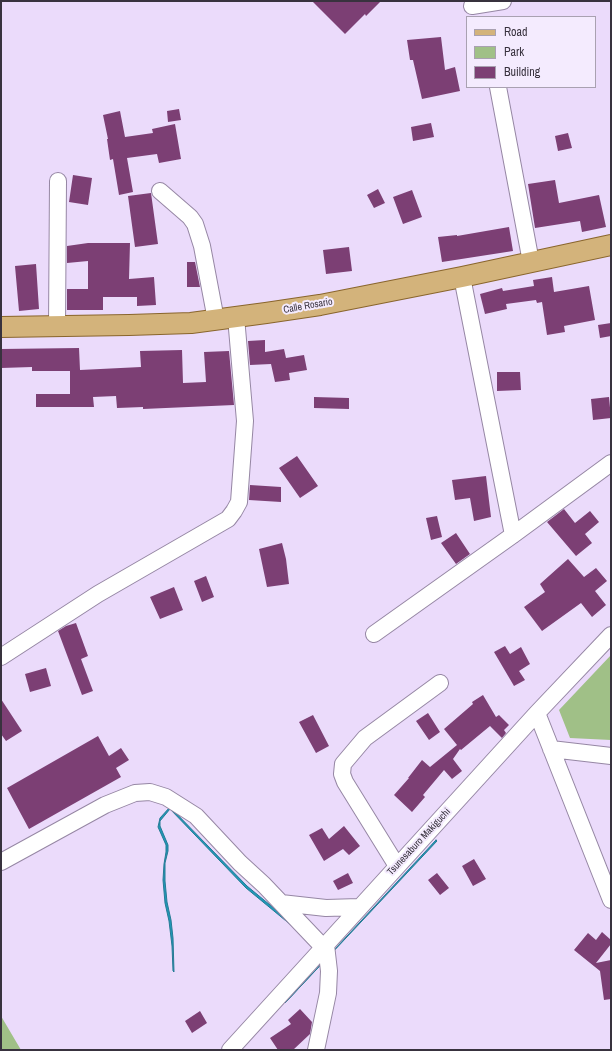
<!DOCTYPE html>
<html>
<head>
<meta charset="utf-8">
<style>
	body { margin:0 }
	#map { position:relative; width:612px; height:1051px; overflow:hidden; background:#ebdbfb; font-family:"Archivo Narrow",sans-serif }
	canvas { display:block }
	.frame { position:absolute; inset:0; border:2px solid #38323e; pointer-events:none }
	.legend { position:absolute; left:466px; top:16px; width:130px; height:72px; box-sizing:border-box; background:#f4ebfe; border:1px solid #a9a1b1; margin:0; padding:5px 7px; list-style:none; font-size:12px; color:#38323e }
	.legend li { display:flex; align-items:center; gap:8px; height:20px }
	.legend b { width:20px; border:1px solid #a9a1b1 }
</style>
</head>
<body>
<div id="map">
<canvas width="612" height="1051"></canvas>
<div class="frame"></div>
<ul class="legend">
<li><b style="height:5px;background:#d3b37b"></b>Road</li>
<li><b style="height:11px;background:#a0c087"></b>Park</li>
<li><b style="height:11px;background:#7c3f74"></b>Building</li>
</ul>
</div>
<script>
const c = document.querySelector('canvas').getContext('2d');
c.lineJoin = 'round';
function fill(path, color) { c.fillStyle = color; c.fill(path, 'evenodd'); }
const shape = rows => new Path2D(rows.map(r => 'M' + r).join(''));
function stroke(path, color, width, dash) { c.strokeStyle = color; c.lineWidth = width; c.lineCap = dash ? 'butt' : 'round'; c.setLineDash(dash || []); c.stroke(path); }
function drawText(font, color, halo, rows, align = 'center') {
  c.font = font + ' "Archivo Narrow",sans-serif'; c.lineWidth = 4; c.setLineDash([]); c.textBaseline = 'middle'; c.strokeStyle = halo; c.fillStyle = color; for (const [text, x, y, turn = 0] of rows) {
    c.save(); c.translate(x, y); c.rotate((+turn || 0) * Math.PI / 180); c.textAlign = isNaN(turn) ? turn : align; if (halo) c.strokeText(text, 0, 0); c.fillText(text, 0, 0); c.restore();
  }
}
const green = shape([
	[611,655,611,740,570,738,559,710],
	[1,1016,21,1050,1,1050]
]);
const water = shape([
	[170,807,247,886,315,942,314,944,246,888,170,809,160,821,160,826,168,845,168,851,165,863,165,881,167,902,171,920,173,938,174,972,173,971,172,946,169,921,165,903,163,880,164,864,166,852,166,845,158,827,160,818,170,807],
	[436,840,437,841,285,1003,436,840]
]);
const building = shape([
	[312,1,381,1,366,16,365,14,345,34],
	[441,37,445,70,455,67,460,91,422,99,413,60,410,60,407,40],
	[179,109,181,120,168,122,167,111],
	[120,111,125,137,153,133,152,129,175,124,181,159,159,163,157,154,127,158,133,192,119,195,113,159,110,160,107,139,108,139,103,115],
	[431,123,434,137,413,141,411,127],
	[568,133,572,148,558,151,555,136],
	[73,175,92,178,88,205,69,202],
	[555,180,559,203,599,195,606,227,582,232,580,221,535,228,528,184],
	[378,189,385,203,374,208,367,195],
	[412,190,422,217,403,224,393,197],
	[151,193,158,244,135,247,128,196],
	[509,227,513,251,442,262,438,237,457,235,457,236],
	[88,243,130,243,129,279,154,277,156,305,137,306,137,297,103,297,103,310,67,310,67,289,88,289,88,261,67,263,67,246],
	[349,247,352,271,326,274,323,250],
	[187,262,195,262,200,287,187,287],
	[36,264,39,309,19,311,15,266],
	[552,277,554,292,589,286,595,320,564,326,565,332,547,335,542,302,537,303,536,300,506,304,507,309,485,314,480,294,502,288,503,291,534,286,533,280],
	[611,323,611,336,600,338,598,325],
	[265,340,265,352,284,349,286,358,304,355,307,370,289,373,290,380,275,382,271,364,250,365,248,341],
	[79,348,80,370,141,367,140,351,182,350,183,383,206,382,204,352,229,351,234,405,143,409,143,407,117,408,116,396,93,397,94,407,36,407,36,394,70,394,70,371,32,371,32,367,1,368,1,349],
	[497,372,520,372,521,390,497,391],
	[314,397,349,398,349,409,314,408],
	[609,397,611,418,593,420,591,399],
	[297,456,318,486,300,498,279,468],
	[486,476,491,517,474,521,470,498,455,500,452,480],
	[250,485,281,487,281,502,249,500],
	[564,509,575,523,590,511,599,522,585,534,592,543,576,556,547,522],
	[437,516,442,537,431,540,426,518],
	[456,533,470,554,456,564,441,543],
	[282,543,286,559,289,584,267,587,259,549],
	[568,559,584,577,596,568,607,581,595,591,606,605,592,617,581,603,542,631,524,607,545,592,540,584],
	[206,576,214,597,202,602,194,581],
	[174,587,183,610,160,619,150,597],
	[76,623,88,656,81,659,93,691,82,695,58,631,66,626],
	[505,646,510,654,521,647,530,664,519,671,525,680,514,686,494,652],
	[46,668,51,686,30,692,25,674],
	[483,695,496,717,499,715,509,725,504,730,506,733,502,738,490,726,461,750,460,749,453,759,462,771,452,779,444,770,423,795,425,797,412,812,394,795,409,778,408,778,422,760,430,767,457,745,444,729,473,704,472,702],
	[1,699,22,731,6,741,1,734],
	[428,713,440,732,429,740,416,721],
	[313,715,329,746,316,753,299,722],
	[98,736,109,756,121,748,129,760,116,768,121,777,29,829,7,788],
	[344,826,360,846,349,855,343,849,324,861,309,835,322,828,329,839],
	[474,859,486,879,473,886,462,866],
	[348,873,353,883,338,890,333,881],
	[437,873,449,888,440,895,428,880],
	[602,932,611,940,611,944,596,963,611,960,611,999,604,1000,600,971,574,950,588,933,596,940],
	[300,1009,312,1022,310,1034,293,1050,278,1050,270,1038,291,1024,288,1020],
	[200,1011,207,1023,192,1033,185,1021]
]);
const minor = shape([
	[472,6,503,1],
	[498,87,531,262],
	[160,191,190,217,195,224,202,246,216,320],
	[462,277,513,535],
	[57,327,58,181],
	[374,634,513,535,611,463],
	[1,657,98,594,228,519,234,511,239,502,245,421,236,317],
	[537,713,611,900],
	[551,749,611,756],
	[1,862,105,805,135,793,150,792,166,797,196,816,240,863,264,885,324,948],
	[397,866,345,782,342,774,343,764,365,738,440,683],
	[281,903,326,908,359,907],
	[230,1050,537,713,611,635],
	[316,1050,328,993,329,971,326,945]
]);
const major = shape([
	[1,327,129,325,191,323,266,313,320,305,462,277,611,245]
]);
const streetNames = [
	["Calle Rosario",308,306,-10],
	["Tsunesaburo Makiguchi",419,842,-47]
];
fill(green, '#a0c087');
fill(water, '#1e99b9');
stroke(water, '#267a94', 1);
fill(building, '#7c3f74');
stroke(minor, '#9687a4', 18);
stroke(major, '#89652c', 22);
stroke(minor, '#fff', 16);
stroke(major, '#d3b37b', 20);
drawText('10px', '#38323e', '#f4ebfe', streetNames);
</script>
</body>
</html>
